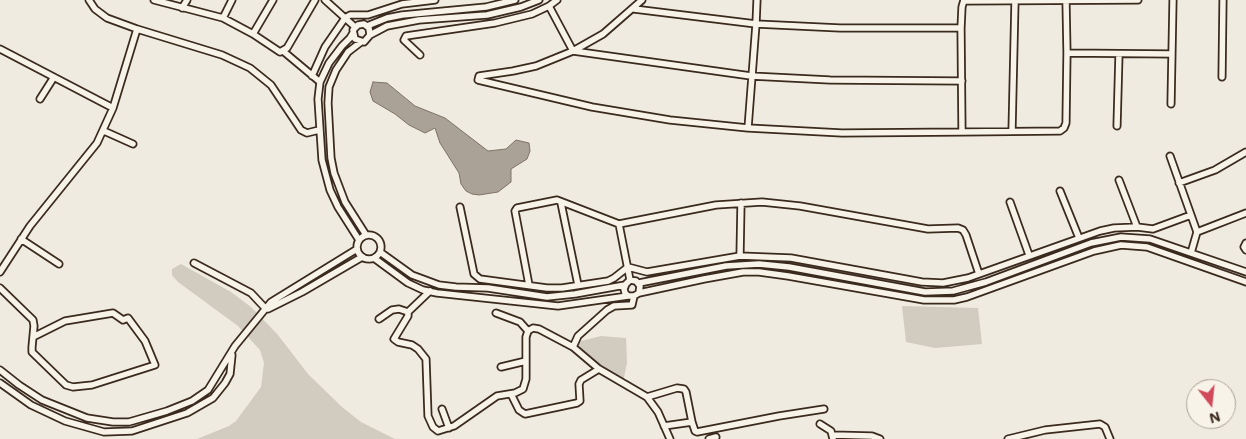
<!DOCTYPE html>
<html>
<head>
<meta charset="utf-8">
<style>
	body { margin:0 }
	#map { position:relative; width:1246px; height:439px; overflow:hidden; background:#efebe0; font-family:Mali,sans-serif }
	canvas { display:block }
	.north { position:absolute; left:1186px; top:379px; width:50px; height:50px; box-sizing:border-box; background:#f7f3e8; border:1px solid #aca397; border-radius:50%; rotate:164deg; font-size:14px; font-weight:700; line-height:20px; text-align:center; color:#3b2a1e }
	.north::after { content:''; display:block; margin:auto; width:18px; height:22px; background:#d1495b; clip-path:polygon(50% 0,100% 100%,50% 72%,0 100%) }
</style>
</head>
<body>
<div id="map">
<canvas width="1246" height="439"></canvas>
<div class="north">N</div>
</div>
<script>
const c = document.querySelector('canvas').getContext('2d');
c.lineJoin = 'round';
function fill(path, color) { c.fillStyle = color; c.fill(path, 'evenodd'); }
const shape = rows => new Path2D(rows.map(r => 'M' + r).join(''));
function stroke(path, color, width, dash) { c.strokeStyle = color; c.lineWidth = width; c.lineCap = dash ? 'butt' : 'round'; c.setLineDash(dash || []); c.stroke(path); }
const green = shape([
	[181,264,231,292,251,307,278,335,308,374,342,407,361,422,395,439,197,439,229,426,236,421,261,387,264,363,260,350,238,326,178,282,172,275,172,269],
	[902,306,978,308,982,344,935,348,906,342],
	[601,336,626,338,627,363,623,382,592,362,581,351,579,345,581,341]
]);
const water = shape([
	[373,82,387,83,415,106,445,118,488,151,506,149,516,140,529,143,530,151,527,159,511,169,511,182,498,192,479,195,472,194,466,191,461,184,459,173,440,143,435,128,425,133,409,125,395,114,373,101,370,92,373,82]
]);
const minor = shape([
	[89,0,95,9,107,18,137,29,222,55,250,68,271,85,301,130,307,133,319,130],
	[154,0,223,18,253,34,280,52,287,48,315,0],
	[325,0,355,27],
	[557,0,549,6,573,51,536,66,513,71,479,76,478,80,592,107,670,120,748,128,842,133,962,132,961,28,962,7,964,0],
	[642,0,603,34,573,51,751,76,830,80,962,81],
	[964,1,1138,0],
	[182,8,187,0],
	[634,9,756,24,757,0],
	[223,18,232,0],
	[367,26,387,18,402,15,486,7,515,0],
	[353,33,350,38,342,46,329,63,320,82,318,99,322,160,330,190,338,207,359,240],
	[253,34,273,0],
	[370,35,369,28,364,24,358,25,353,30,355,39,364,42,370,35,387,26,419,20,487,15,521,7,539,0],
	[361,42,348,52,336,70,329,87,328,103,331,158,334,173,345,202,366,235],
	[0,49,113,108],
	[283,51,320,82],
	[1067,53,1172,54],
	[420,55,404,40,406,36,495,23,532,14,549,6],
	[312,76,325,47,345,18,350,15,368,15,402,4,435,0],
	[1222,77,1223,0],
	[40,99,54,77],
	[1171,104,1173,0],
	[1117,126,1119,54],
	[748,128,756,24,840,28,961,28],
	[104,131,133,144],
	[1012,131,1015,1],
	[962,132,1060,131,1064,128,1066,123,1067,53,1066,1],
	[1170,156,1197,232,1191,253],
	[1119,180,1137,227],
	[1179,183,1215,170,1246,152],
	[1060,191,1079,238],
	[1010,202,1029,255],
	[561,203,578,285],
	[741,203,740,256,791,258,922,282,943,283,968,278,1100,231,1114,228,1137,227,1153,229,1191,215],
	[460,207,474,274,480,279,547,288,562,288,608,281,614,278,628,267,647,272,740,256],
	[619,224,630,280],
	[1197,232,1246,213],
	'357 247a12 12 0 1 1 24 0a12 12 0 1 1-24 0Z',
	[21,239,59,264],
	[1246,243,1244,247,1246,250],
	[380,252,412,275,439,285,456,287,488,288,547,297,575,294,625,285],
	[374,258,408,283,423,290,437,293,558,306,628,296],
	[194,263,251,293,266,309],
	[0,272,30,226,97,143,113,108,137,29],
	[639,283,726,266,759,264,789,267,925,292,953,291,986,282,1091,243,1121,237,1150,239,1246,272],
	[529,285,515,211,517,208,557,200,619,224,716,205,762,202,800,206,928,229,958,228,963,230,966,235,979,274],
	[0,288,33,320,34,326,32,347,32,352,66,385,73,387,92,385,155,365,145,341,128,318,123,320,113,313,65,321,33,337],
	[639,293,640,286,636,281,630,280,626,284,624,289,625,293,628,296,634,296,639,293,704,279,743,272,759,272,788,276,924,300,954,300,967,297,1094,251,1121,245,1147,247,1246,282],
	[634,296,632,305,614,306,607,310,578,336,573,347,599,369,647,397,658,412,670,439],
	[268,309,302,292,362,257],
	[408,312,430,291],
	[496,313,520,322,528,331],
	[379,319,392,310,399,309,408,312,408,316,394,339,398,342,412,345,418,349,426,359,428,416,433,427,438,431,454,426,497,396,515,393,523,389,526,379,526,337,528,331],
	[528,331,533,328,539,329,573,347],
	[501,367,526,361],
	[0,370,19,385,42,400,87,418,113,422,129,422,167,411,192,401,208,390,235,346,271,302,357,249],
	[0,383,31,405,65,421,104,432,132,431,187,413,213,398,225,383,230,374,232,355],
	[511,394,519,410,525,414,577,403,580,401,579,384,581,380,599,369],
	[647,397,677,388,684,389,686,392,692,422,695,431,697,432,779,416,824,409],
	[442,409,449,428],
	[820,424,831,431,833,439],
	[664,426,692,422],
	[833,435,872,436,880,439],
	[709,439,716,437],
	[1008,439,1045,430,1100,424,1105,427,1110,439]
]);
fill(green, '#d1cbc0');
fill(water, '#aaa296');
stroke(water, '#7e7266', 1);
stroke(minor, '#3b2a1e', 9);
stroke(minor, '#f7f3e8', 5.5);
</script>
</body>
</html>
